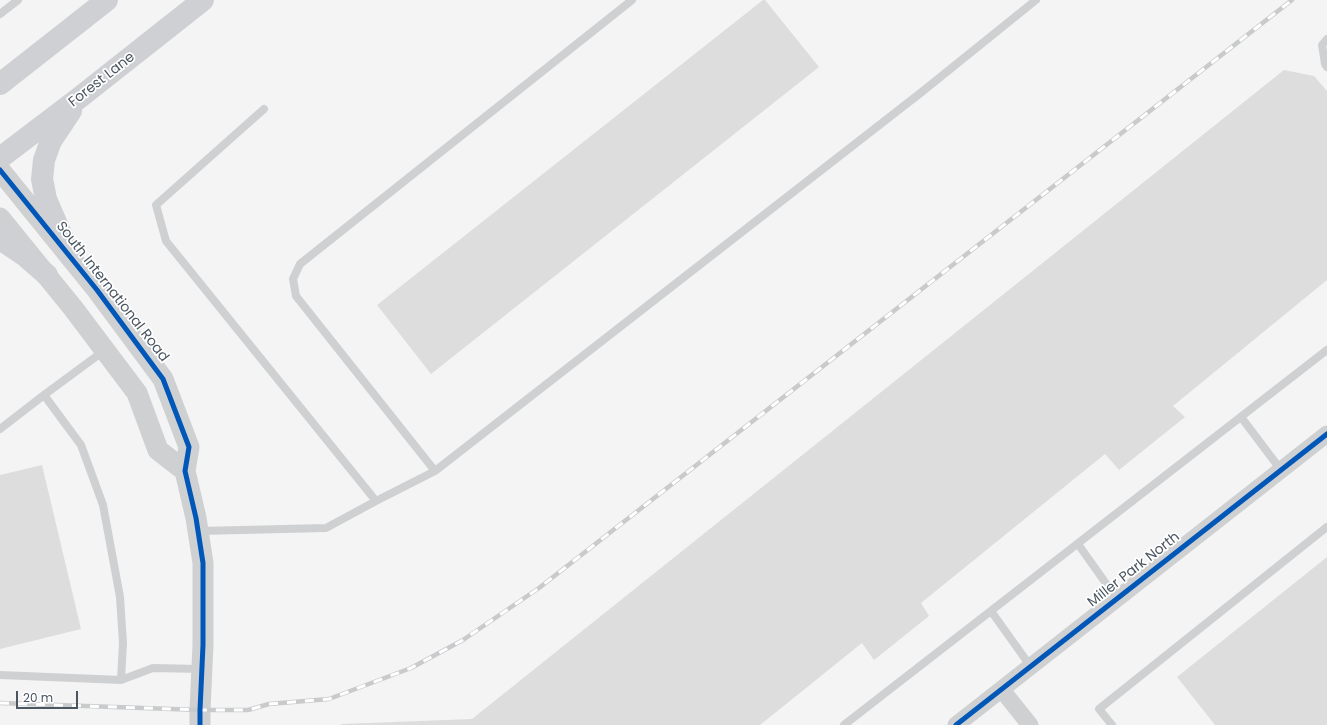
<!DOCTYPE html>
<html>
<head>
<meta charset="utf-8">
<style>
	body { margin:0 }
	#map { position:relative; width:1327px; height:725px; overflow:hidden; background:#f4f4f4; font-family:Poppins,sans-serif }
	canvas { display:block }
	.scale { position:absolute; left:16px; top:691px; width:62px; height:18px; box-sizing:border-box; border:2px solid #4a5661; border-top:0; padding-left:5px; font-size:12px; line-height:14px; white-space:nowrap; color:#4a5661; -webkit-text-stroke:3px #fff; paint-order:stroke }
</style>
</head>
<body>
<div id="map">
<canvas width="1327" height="725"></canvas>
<div class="scale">20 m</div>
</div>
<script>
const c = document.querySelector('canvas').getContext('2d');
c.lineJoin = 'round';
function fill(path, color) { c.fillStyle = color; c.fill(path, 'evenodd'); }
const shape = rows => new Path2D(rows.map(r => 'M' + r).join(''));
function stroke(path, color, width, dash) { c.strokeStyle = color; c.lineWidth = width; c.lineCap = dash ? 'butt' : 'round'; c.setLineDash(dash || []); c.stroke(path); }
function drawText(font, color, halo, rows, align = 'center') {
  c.font = font + ' Poppins,sans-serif'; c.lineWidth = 3.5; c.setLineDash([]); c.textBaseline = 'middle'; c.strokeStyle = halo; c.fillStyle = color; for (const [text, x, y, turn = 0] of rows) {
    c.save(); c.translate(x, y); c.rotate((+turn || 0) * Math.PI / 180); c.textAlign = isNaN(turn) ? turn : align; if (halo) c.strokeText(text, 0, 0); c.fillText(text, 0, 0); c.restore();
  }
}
const building = shape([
	[763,0,765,0,819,67,431,374,377,305],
	[1284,70,1314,76,1327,91,1327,280,1173,406,1185,417,1119,470,1105,454,921,603,929,616,874,660,862,643,760,725,341,725,341,724,472,719],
	[42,465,81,629,0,649,0,475],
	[1327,557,1327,725,1215,725,1177,677]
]);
const service = shape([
	[0,14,18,0],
	[1327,39,1322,45,1325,64,1327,67],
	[105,350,44,395,81,445,103,505,120,597,123,643,121,680],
	[1241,417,1281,470],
	[0,429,44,395],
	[435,471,296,296,293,279,300,264,632,0],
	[376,501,435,471,923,91,1036,0],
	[199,531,326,528,376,501,166,241,156,205,264,109],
	[1078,544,1117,599],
	[991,611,1031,667],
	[0,675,121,680,153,668,201,669],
	[844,725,1327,350],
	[1112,725,1099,709,1327,527]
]);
const minor = shape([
	[1002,690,1030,725],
	[956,725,1327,434]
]);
const tertiary = shape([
	[0,170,97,290,163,379,189,447,185,471,196,518,203,563,203,645,200,710,200,725],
	[0,218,73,308,137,393,158,450,185,471]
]);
const secondary = shape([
	[0,84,107,0],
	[0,158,79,98,203,0],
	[0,239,24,255,47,275],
	[71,257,46,199,42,179,44,160,51,141,71,111]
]);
const rail = shape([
	[0,703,200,710,248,710,269,704,329,699,411,668,463,640,539,588,1292,0]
]);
const cycleway = shape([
	[0,170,97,290,163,379,189,447,185,471,196,518,203,563,203,645,200,710,200,725],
	[956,725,1327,434]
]);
const streetNames = [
	["Forest Lane",102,80,-38],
	["South International Road",112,292,52],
	["Miller Park North",1134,570,-38]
];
fill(building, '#ddddde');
stroke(service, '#ced0d2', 8);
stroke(minor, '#ced0d2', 17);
stroke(tertiary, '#ced0d2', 21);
stroke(secondary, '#ced0d4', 22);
stroke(rail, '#c9cacc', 4.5);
stroke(rail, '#fff', 3, [9]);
stroke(cycleway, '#0057b8', 5);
drawText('14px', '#4a5661', '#fff', streetNames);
</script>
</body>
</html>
